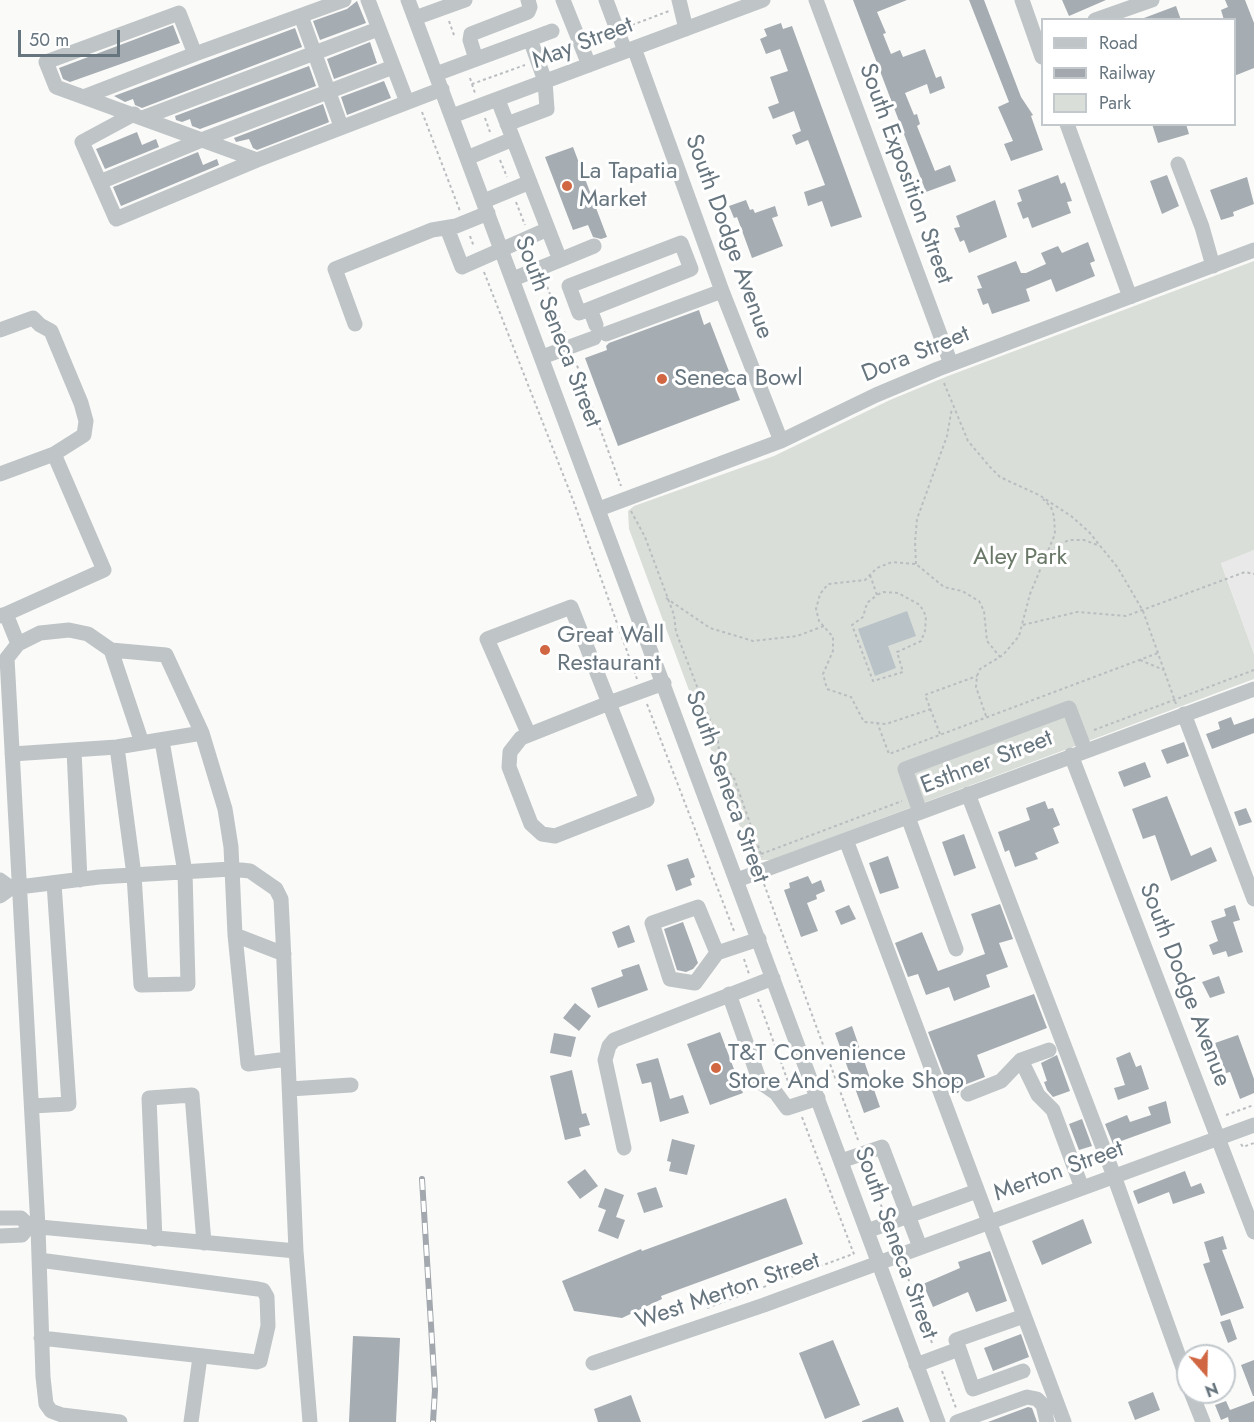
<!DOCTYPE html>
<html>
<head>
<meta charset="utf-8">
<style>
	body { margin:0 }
	#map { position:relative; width:1254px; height:1422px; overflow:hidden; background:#fafaf8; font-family:Jost,sans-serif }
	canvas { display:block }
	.legend { position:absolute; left:1041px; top:18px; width:195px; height:108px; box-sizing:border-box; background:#fff; border:2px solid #c2c8cc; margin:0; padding:8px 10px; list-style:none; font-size:18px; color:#67757f }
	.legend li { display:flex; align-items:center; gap:12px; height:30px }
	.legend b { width:30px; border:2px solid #c2c8cc }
	.north { position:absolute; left:1176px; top:1344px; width:60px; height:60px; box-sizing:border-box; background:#fff; border:2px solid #c2c8cc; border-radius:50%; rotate:160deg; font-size:16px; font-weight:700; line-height:24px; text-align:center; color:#67757f }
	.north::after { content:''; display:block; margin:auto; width:21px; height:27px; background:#d06642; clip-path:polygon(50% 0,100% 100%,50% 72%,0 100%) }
	.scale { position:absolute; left:18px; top:30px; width:102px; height:27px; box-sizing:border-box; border:3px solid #67757f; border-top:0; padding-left:8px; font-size:18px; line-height:21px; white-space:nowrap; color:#67757f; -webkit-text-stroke:4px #fff; paint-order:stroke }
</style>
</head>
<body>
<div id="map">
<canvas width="1254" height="1422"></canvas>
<ul class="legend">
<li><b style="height:8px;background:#bfc4c7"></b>Road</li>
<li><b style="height:8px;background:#a2a8ad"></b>Railway</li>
<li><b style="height:16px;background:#daded8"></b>Park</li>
</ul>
<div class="north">N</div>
<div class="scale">50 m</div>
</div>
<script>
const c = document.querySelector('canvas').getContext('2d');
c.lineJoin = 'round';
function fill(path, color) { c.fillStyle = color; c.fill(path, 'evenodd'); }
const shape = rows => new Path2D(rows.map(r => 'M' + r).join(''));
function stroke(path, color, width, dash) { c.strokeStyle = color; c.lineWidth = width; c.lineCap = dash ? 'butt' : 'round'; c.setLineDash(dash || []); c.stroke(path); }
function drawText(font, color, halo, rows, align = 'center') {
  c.font = font + ' Jost,sans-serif'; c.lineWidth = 6; c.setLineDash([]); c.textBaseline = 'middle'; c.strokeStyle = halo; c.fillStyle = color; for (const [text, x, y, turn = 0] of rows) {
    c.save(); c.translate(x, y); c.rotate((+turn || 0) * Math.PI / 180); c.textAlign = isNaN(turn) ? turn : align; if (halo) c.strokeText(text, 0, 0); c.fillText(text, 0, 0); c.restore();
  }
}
const built = shape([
	[1254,550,1254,654,1221,562]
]);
const green = shape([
	[1254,261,1254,550,1221,563,1254,654,1254,679,771,860,755,860,751,857,629,529,628,511,634,506,774,456,890,400,948,376]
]);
const water = shape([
	[907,611,916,636,888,646,896,668,875,676,858,629]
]);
const building = shape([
	[853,0,907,0,877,12,886,33,883,34,891,54,900,50,903,57,925,49,936,78,941,76,945,88,930,94,927,84,905,93,914,115,917,114,920,124,917,126,935,171,950,165,956,181,926,192],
	[969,0,984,0,1021,97,1033,115,1031,116,1043,150,1011,161,1004,144,1013,141,998,107,1009,102],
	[1062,0,1106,0,1069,16],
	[1225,0,1245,0,1254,23,1254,68,1234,76,1234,20,1224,20,1221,10,1228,7],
	[357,1,366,23,320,40,313,21,347,9],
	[1176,6,1181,20,1144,20,1144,18],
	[781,23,783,29,792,26,862,217,831,227,822,201,808,206,804,192,825,185,808,140,796,145,792,135,801,131,794,111,773,119,768,107,779,103,770,77,788,71,780,49,766,54,760,39,767,36,764,29],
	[173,25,180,43,70,82,63,79,59,68],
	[295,28,302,47,142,108,135,105,133,99,125,102,114,96],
	[370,42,377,63,334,79,327,59],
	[309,66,316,86,200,129,192,126,190,119,182,122,176,120,175,116],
	[384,81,391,98,347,115,341,97],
	[323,104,329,122,327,123,257,150,253,148,249,139,236,142,234,138],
	[1152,124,1186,124,1189,134,1158,143],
	[137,132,142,145,156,139,159,147,105,169,96,149],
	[573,147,607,237,601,239,593,237,588,225,573,230,545,157],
	[198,152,203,165,217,159,219,165,121,206,113,187],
	[1058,175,1061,184,1065,182,1072,201,1067,202,1071,213,1032,228,1028,217,1023,219,1017,203,1022,201,1018,190],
	[1167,175,1179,206,1162,214,1150,181],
	[1247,177,1254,204,1233,212,1234,216,1221,220,1210,190],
	[746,200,750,210,753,209,755,213,775,206,778,216,772,218,783,246,752,258,737,217,734,218,729,206],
	[995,200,1007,237,969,253,964,240,960,242,954,228,960,227,956,216],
	[1088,242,1095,261,1090,263,1095,276,1056,292,1051,279,1026,289,1030,301,992,314,988,303,983,305,977,289,982,288,977,276,1016,261,1021,273,1026,273,1046,264,1041,253,1058,246,1062,253],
	[699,310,704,325,710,322,740,400,618,446,585,358,607,350,606,346,609,343],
	[1231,717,1234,725,1254,718,1254,733,1212,749,1206,734,1220,729,1218,722],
	[1184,742,1189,756,1167,764,1161,750],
	[1145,762,1151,777,1124,787,1118,772],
	[1167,796,1191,856,1211,847,1217,861,1171,881,1155,835,1143,839,1132,809],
	[1045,801,1048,809,1053,808,1060,825,1053,828,1059,843,1035,853,1038,859,1015,867,1009,850,1005,852,998,832,1030,820,1026,808],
	[1246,808,1252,822,1239,826,1234,812],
	[964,834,976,868,954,876,942,842],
	[888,856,899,888,880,894,869,863],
	[688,858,695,877,690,879,692,885,676,891,667,865],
	[808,876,812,884,821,880,825,891,816,895,817,899,807,903,818,931,801,937,784,890,790,888,789,883],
	[1000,904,1013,939,999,943,1008,967,986,975,990,987,954,1001,949,987,926,995,918,974,908,977,895,943,922,932,938,971,985,954,971,914],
	[849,905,856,919,841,925,835,911],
	[1235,905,1240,920,1233,922,1243,952,1228,957,1226,951,1213,955,1209,945,1218,941,1211,921,1226,916,1224,909],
	[683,922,698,963,693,969,686,972,677,970,664,929],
	[629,925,635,942,618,948,612,932],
	[639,964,648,990,598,1008,591,988,623,976,621,970],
	[1219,976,1225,993,1210,998,1202,982],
	[1034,994,1047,1028,977,1055,985,1077,964,1085,958,1093,952,1095,928,1032],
	[575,1003,591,1016,579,1031,563,1018],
	[852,1026,880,1107,864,1113,835,1033],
	[720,1032,743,1093,710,1105,687,1044],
	[554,1033,576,1037,571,1057,550,1053],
	[1238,1035,1254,1079,1254,1093,1240,1099,1230,1072,1226,1073,1215,1043],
	[1130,1052,1136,1067,1141,1065,1149,1089,1118,1100,1114,1088,1125,1085,1116,1058],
	[1057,1055,1070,1091,1053,1097,1047,1090,1044,1082,1047,1081,1041,1063],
	[658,1058,670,1099,683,1095,689,1113,660,1122,651,1082,642,1084,636,1064],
	[572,1070,582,1114,586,1113,590,1125,579,1128,581,1136,565,1140,550,1076],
	[1166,1101,1171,1123,1113,1144,1105,1124,1127,1115,1130,1122,1151,1115,1148,1107],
	[1082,1119,1092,1146,1079,1150,1069,1124],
	[672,1139,695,1145,687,1175,669,1171,671,1162,667,1161],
	[585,1169,598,1186,580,1199,567,1182],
	[1185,1171,1191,1187,1201,1183,1205,1193,1173,1204,1169,1192,1138,1204,1133,1191],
	[656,1187,663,1207,644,1213,637,1193],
	[605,1188,624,1195,616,1217,625,1220,618,1239,598,1231,606,1210,598,1207],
	[786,1198,803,1244,661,1296,662,1299,622,1318,574,1311,562,1281,641,1249,642,1251],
	[1083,1219,1092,1243,1042,1265,1032,1241],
	[1223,1236,1227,1249,1222,1250,1244,1308,1221,1316,1203,1264,1210,1262,1204,1242],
	[990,1251,1007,1301,976,1312,968,1292,933,1307,923,1284,960,1268,958,1262],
	[1230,1319,1237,1339,1228,1343,1220,1322],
	[1021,1334,1029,1357,993,1371,984,1348],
	[353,1336,400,1338,396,1422,349,1422],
	[833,1340,860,1405,825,1419,799,1353],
	[1254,1360,1254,1396,1253,1396,1241,1365],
	[1153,1392,1160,1410,1135,1420,1128,1402],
	[631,1395,641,1422,598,1422,594,1409],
	[1226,1401,1230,1410,1254,1401,1254,1422,1229,1422,1228,1417,1221,1420,1215,1405],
	[898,1407,904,1422,862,1422,862,1421],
	[1028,1407,1032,1408,1037,1422,988,1422]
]);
const path = shape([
	[449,21,455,38],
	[632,25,669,11],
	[592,40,604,35],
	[550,55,567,49],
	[470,78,472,84,525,65],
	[472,84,475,93],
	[422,112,460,211],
	[485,118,490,132],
	[500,160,507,177],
	[516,202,525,225],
	[470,236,474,247],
	[484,272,573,500,637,679],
	[545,281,565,334],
	[575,360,621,486],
	[944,383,968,441,990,467,1000,477,1039,495,1071,516,1089,532,1118,568,1143,611,1176,704],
	[631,511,645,537,674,615,676,632,718,741,720,760,734,778,762,857],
	[1046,556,1058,545,1069,540,1084,540,1100,546],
	[916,564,915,542,917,519,947,436,952,408],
	[870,575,877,595,867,603,863,617,852,625,873,681,903,672,897,652,921,641,925,631,926,616,920,605,898,593,883,592,877,595],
	[666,598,710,628,753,641,797,636,824,626],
	[1023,625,1077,612,1126,616,1245,572,1254,574],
	[1140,660,1164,670],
	[647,704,734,931],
	[931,709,886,724,864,722,851,697,827,689,823,674,833,651,833,637,819,621,816,609,820,594,828,584,865,580,877,568,892,562,916,564,944,587,962,591,979,601,984,611,987,641,1000,657],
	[986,716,976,687,977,676,980,669,1003,655,1019,636,1030,594,1055,534,1054,516,1051,507,1043,499],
	[877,722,889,754,1158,653],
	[1094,730,1254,670],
	[940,734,925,695,977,676],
	[761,854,902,801],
	[764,884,858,1140],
	[744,959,749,974],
	[758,999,790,1087],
	[1226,1115,1254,1105],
	[802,1117,855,1257],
	[1241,1144,1243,1147,1254,1143],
	[867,1165,883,1211],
	[904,1267,932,1343],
	[707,1308,853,1254],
	[942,1371,956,1408]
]);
const minor = shape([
	[344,0,195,54,179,13,46,62,56,87,257,160,442,89],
	[368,0,407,102],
	[408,0,938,1422],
	[563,0,589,65],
	[606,0,625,51],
	[679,0,686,29],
	[816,0,951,364],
	[1022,0,1042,57],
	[301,16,341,126],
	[415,18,465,0],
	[1095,20,1152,0],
	[634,48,722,291,781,441],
	[476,59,470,40,471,34,528,12,530,7,528,0],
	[436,74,552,31],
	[86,96,195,54],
	[498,100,560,260,594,246],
	[134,114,82,142,116,219,257,160],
	[452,116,763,0],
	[145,117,378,29],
	[507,124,547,109,545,81,530,39],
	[1067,124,1130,297],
	[467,158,513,139],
	[1178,164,1202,227,1213,266],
	[100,182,204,139,393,67],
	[484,201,530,182],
	[447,228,462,267,548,229],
	[513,279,560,260],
	[590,309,579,313,569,286,681,243,691,269,590,309,596,325],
	[355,324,335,269,432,230,456,226,488,213],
	[0,330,33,318,40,325,51,331,81,403,86,421,84,435,54,454],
	[606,334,722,291],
	[542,357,594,338],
	[0,474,54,454,104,570,6,614],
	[599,509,781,441,876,395,938,369,1254,250],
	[0,616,6,614,18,644,7,658,38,1227,43,1377,46,1404,51,1411,62,1415,120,1422],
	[18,644,40,633,69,630,88,634,111,650,166,655,202,733],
	[111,650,142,743],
	[1184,714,1254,899],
	[529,735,487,639,571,607,609,703,647,800,555,836,542,834,531,824,509,767,510,752,521,738,609,703,664,683],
	[117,747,134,875,141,985,188,984,185,872,162,741],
	[74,750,80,880],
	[12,754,117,747,202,733,225,809,231,847,235,935,248,1064,288,1059],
	[1071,755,1254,1232],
	[968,794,1114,1176,1188,1382],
	[920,812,905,769,1069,708,1085,750],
	[908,817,956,949],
	[846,840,1064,1422],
	[0,880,11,888,0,896],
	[737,880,1254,689],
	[11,888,99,877,231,869,250,871,276,889,281,899,283,939,296,1251],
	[235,935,284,954],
	[717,953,698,907,652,923,670,979,695,983,717,953,759,939],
	[729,994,760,1082,776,1093,787,1108,818,1098],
	[1049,1050,1021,1060,1038,1095,1053,1110,1082,1188],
	[290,1089,351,1085],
	[968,1094,1001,1081,1021,1060],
	[32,1106,69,1104,54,883],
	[624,1148,605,1060,609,1046,614,1040,773,978],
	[841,1161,882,1147,920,1247],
	[0,1218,21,1218,29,1226,22,1235,0,1236],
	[29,1226,296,1251,310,1422],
	[867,1231,977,1191],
	[155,1239,149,1098,192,1095,204,1243],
	[39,1260,258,1289,263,1290,267,1297,268,1326,260,1361,257,1362,41,1338],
	[593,1363,764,1305,1254,1125],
	[916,1365,959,1349],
	[1023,1371,973,1389,956,1340,1024,1316],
	[1191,1392,1203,1422],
	[191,1422,200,1357],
	[957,1422,1027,1397,1037,1399,1043,1405,1047,1422]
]);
const rail = shape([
	[422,1179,435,1390,433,1422]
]);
const markers = [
	[567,186,6,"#d06642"],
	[662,379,6,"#d06642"],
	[545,650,6,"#d06642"],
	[716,1068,6,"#d06642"]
];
const streetNames = [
	["May Street",583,44,-21],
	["South Exposition Street",905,174,70],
	["South Dodge Avenue",728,237,70],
	["South Seneca Street",557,332,69],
	["Dora Street",916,355,-22],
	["Esthner Street",987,763,-21],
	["South Seneca Street",726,787,70],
	["South Dodge Avenue",1184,985,69],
	["Merton Street",1059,1172,-20],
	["South Seneca Street",895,1243,70],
	["West Merton Street",728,1292,-19]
];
const poiNames = [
	["La Tapatia",579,172],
	["Market",579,200],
	["Seneca Bowl",674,379],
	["Great Wall",557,636],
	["Restaurant",557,664],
	["T&T Convenience",728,1054],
	["Store And Smoke Shop",728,1082]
];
const parkNames = [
	["Aley Park",1020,558]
];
fill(built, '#e8e9e8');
fill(green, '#daded8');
fill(water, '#b9c2c7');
fill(building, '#a5acb2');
stroke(path, '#babdc0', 2, [3, 3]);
stroke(minor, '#bfc4c7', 15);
stroke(rail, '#a2a8ad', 6);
stroke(rail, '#fff', 4, [11]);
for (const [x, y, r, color] of markers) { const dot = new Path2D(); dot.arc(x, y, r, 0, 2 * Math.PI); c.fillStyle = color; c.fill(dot); stroke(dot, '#fff', 2); }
drawText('24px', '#67757f', '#fff', streetNames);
drawText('24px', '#67757f', '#fff', poiNames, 'left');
drawText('24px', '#697866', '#fff', parkNames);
</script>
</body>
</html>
